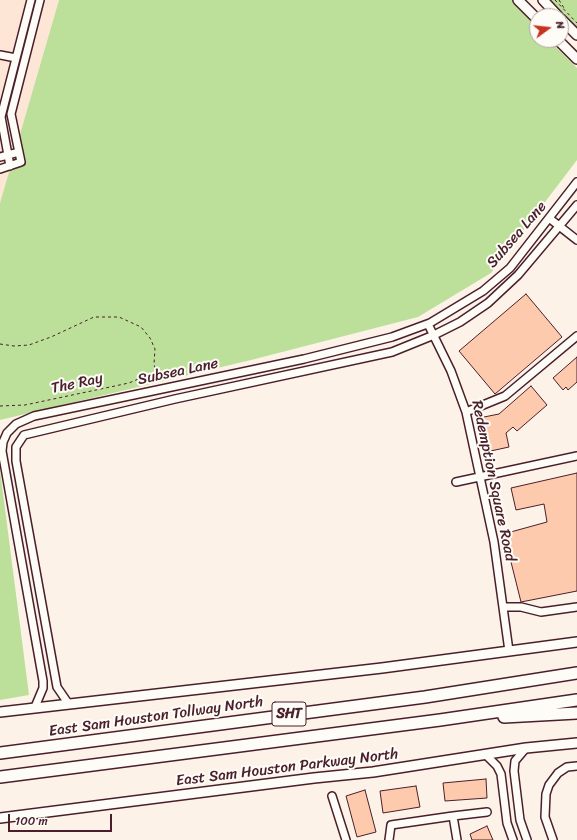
<!DOCTYPE html>
<html>
<head>
<meta charset="utf-8">
<style>
	body { margin:0 }
	#map { position:relative; width:577px; height:840px; overflow:hidden; background:#fdf2e8; font-family:Sriracha,sans-serif }
	canvas { display:block }
	.north { position:absolute; left:529px; top:8px; width:40px; height:40px; box-sizing:border-box; background:#fdfcf7; border:1px solid #b5a4a5; border-radius:50%; rotate:75deg; font-size:11px; font-weight:700; line-height:16px; text-align:center; color:#4a1f2b }
	.north::after { content:''; display:block; margin:auto; width:14px; height:18px; background:#c8321e; clip-path:polygon(50% 0,100% 100%,50% 72%,0 100%) }
	.scale { position:absolute; left:8px; top:814px; width:104px; height:18px; box-sizing:border-box; border:2px solid #4a1f2b; border-top:0; padding-left:5px; font-size:12px; line-height:14px; white-space:nowrap; color:#4a1f2b; -webkit-text-stroke:3px #fdfcf7; paint-order:stroke }
</style>
</head>
<body>
<div id="map">
<canvas width="577" height="840"></canvas>
<div class="north">N</div>
<div class="scale">100 m</div>
</div>
<script>
const c = document.querySelector('canvas').getContext('2d');
c.lineJoin = 'round';
function fill(path, color) { c.fillStyle = color; c.fill(path, 'evenodd'); }
const shape = rows => new Path2D(rows.map(r => 'M' + r).join(''));
function stroke(path, color, width, dash) { c.strokeStyle = color; c.lineWidth = width; c.lineCap = dash ? 'butt' : 'round'; c.setLineDash(dash || []); c.stroke(path); }
function drawText(font, color, halo, rows, align = 'center') {
  c.font = font + ' Sriracha,sans-serif'; c.lineWidth = 4; c.setLineDash([]); c.textBaseline = 'middle'; c.strokeStyle = halo; c.fillStyle = color; for (const [text, x, y, turn = 0] of rows) {
    c.save(); c.translate(x, y); c.rotate((+turn || 0) * Math.PI / 180); c.textAlign = isNaN(turn) ? turn : align; if (halo) c.strokeText(text, 0, 0); c.fillText(text, 0, 0); c.restore();
  }
}
const built = shape([
	[0,0,59,0,0,203]
]);
const green = shape([
	[59,0,512,0,537,27,537,40,549,40,577,68,577,160,491,273,418,317,251,360,0,420,0,203],
	[550,0,577,0,577,28,564,16],
	[0,470,29,695,0,700]
]);
const building = shape([
	[526,294,562,337,495,394,459,351,526,294],
	[577,357,577,382,568,390,566,387,563,390,553,378,577,357],
	[531,386,547,405,517,431,513,427,506,433,509,447,486,452,479,418,499,414,531,386],
	[577,473,577,591,521,602,507,546,509,541,507,533,547,522,544,504,516,510,511,488,577,473],
	[486,779,487,798,445,801,443,783,486,779],
	[416,786,420,807,383,813,380,791,416,786],
	[365,790,376,832,357,837,346,796,365,790],
	[487,826,493,840,472,840,470,834,487,826]
]);
const path = shape([
	[555,0,577,23],
	[559,0,564,8],
	[0,344,14,346,29,345,51,337,94,317,119,317,141,327,150,338,155,349,154,364,157,376,162,381],
	[0,406,25,405,129,383,155,372]
]);
const minor = shape([
	[0,55,16,58],
	[0,157,19,152],
	[10,166,1,117,31,0],
	[0,169,21,162,11,114,40,0],
	[549,218,577,240],
	[428,324,451,371,466,412,494,542,509,651],
	[466,412,505,396,577,336],
	[456,482,577,456],
	[504,607,521,607,541,612,577,607],
	[68,703,57,687,16,461,16,447,24,435,175,399,392,352,434,335,460,322,488,303,518,275,577,205],
	[35,707,43,688,43,681,2,451,3,442,7,433,16,424,34,416,304,359,392,337,430,323,483,291,510,268,577,182],
	[526,748,515,761,514,771,520,820,527,840],
	[486,755,497,766,501,774,507,823,513,840],
	[332,796,346,840],
	[389,840,391,825,453,816],
	[457,840,453,816,487,812],
	[553,840,545,817,546,794,549,785,558,773,567,767,577,766]
]);
const major = shape([
	[518,0,537,19],
	[543,0,558,16],
	[561,19,577,35],
	[558,40,577,59],
	[0,712,382,668,577,642],
	[0,818,314,778,373,772,526,748,577,743]
]);
const highway = shape([
	[504,717,577,713],
	[0,753,425,697,577,673],
	[0,777,440,720,577,700]
]);
const shields = [
	[289,714,34]
];
const shieldNames = [
	["SHT",289,714]
];
const streetNames = [
	["Subsea Lane",517,235,-49],
	["Subsea Lane",178,372,-12],
	["The Ray",77,384,-12],
	["Redemption Square Road",493,481,78],
	["East Sam Houston Tollway North",156,717,-8],
	["East Sam Houston Parkway North",287,768,-7]
];
fill(built, '#fde6d6');
fill(green, '#bce09a');
fill(building, '#fdcaad');
stroke(building, '#4a1f2b', 1);
stroke(minor, '#4a1f2b', 10);
stroke(major, '#4a1f2b', 12);
stroke(highway, '#4a1f2b', 14);
stroke(path, '#4a1f2b', 1, [3, 3]);
stroke(minor, '#fdfcf7', 7);
stroke(major, '#fdfcf7', 9);
stroke(highway, '#fdfcf7', 11);
for (const [x, y, w] of shields) { const box = new Path2D(); box.roundRect(x - w / 2, y - 12, w, 24, 3); c.fillStyle = '#fdfcf7'; c.fill(box); stroke(box, '#4a1f2b', 1); }
drawText('bold 14px', '#4a1f2b', null, shieldNames);
drawText('15px', '#4a1f2b', '#fdfcf7', streetNames);
</script>
</body>
</html>
